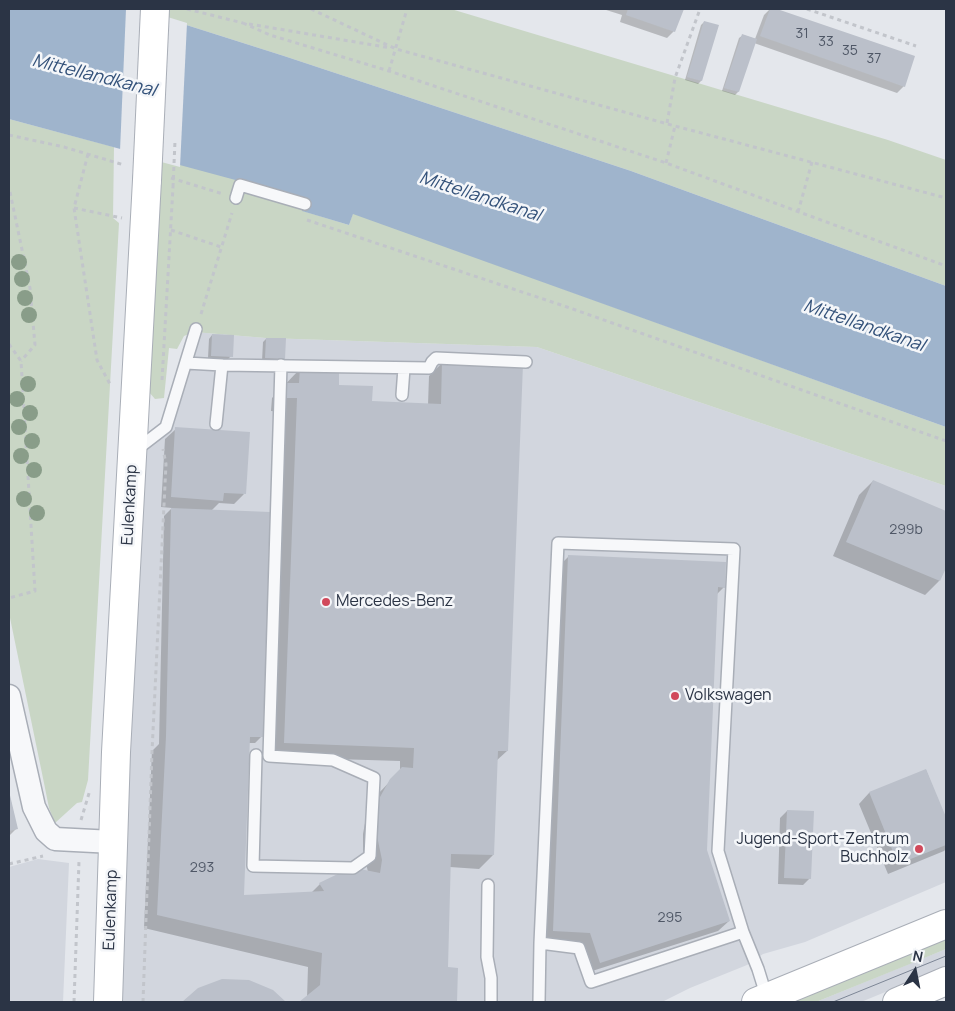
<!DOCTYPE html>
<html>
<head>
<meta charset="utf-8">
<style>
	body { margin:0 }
	#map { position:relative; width:955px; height:1011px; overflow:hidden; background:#e4e7ec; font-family:Manrope,sans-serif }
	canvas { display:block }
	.frame { position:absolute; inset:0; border:10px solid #2b3445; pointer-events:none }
	.north { position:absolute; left:890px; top:946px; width:50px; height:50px; -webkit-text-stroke:4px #f4f6f9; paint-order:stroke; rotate:11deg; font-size:14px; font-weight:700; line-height:20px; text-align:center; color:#2b3445 }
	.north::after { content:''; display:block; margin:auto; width:18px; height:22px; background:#2b3445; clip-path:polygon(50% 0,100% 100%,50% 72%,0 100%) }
</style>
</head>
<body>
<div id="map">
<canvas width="955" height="1011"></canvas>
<div class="frame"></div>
<div class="north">N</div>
</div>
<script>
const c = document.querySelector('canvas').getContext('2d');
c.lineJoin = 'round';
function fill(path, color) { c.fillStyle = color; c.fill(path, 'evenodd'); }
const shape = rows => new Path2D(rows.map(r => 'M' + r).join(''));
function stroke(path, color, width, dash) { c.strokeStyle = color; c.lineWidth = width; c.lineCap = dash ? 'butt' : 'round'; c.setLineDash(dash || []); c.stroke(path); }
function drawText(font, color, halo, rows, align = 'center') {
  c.font = font + ' Manrope,sans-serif'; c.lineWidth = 5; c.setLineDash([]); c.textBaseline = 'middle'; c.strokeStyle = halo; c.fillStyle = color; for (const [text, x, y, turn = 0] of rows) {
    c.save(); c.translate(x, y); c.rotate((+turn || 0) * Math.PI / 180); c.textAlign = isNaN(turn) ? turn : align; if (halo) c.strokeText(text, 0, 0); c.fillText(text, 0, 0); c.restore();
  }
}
const built = shape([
	[194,332,266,338,537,347,946,486,946,882,805,942,763,954,747,965,690,988,662,1002,108,1002,132,452,160,432],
	[38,859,69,863,63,1002,9,1002,9,867],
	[946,949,946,967,861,1002,816,1002]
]);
const green = shape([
	[124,9,451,9,888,140,946,160,946,286,631,171,284,56,158,16],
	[9,119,114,147,113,218,119,223,88,780,82,802,77,803,55,823,49,808,44,783,9,613],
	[160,158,306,199,303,211,349,225,353,213,946,427,946,486,537,347,266,338,194,332,184,336,177,349,169,348,164,398,155,399,149,392],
	[946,939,946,949,905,966,816,1002,792,1002]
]);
const water = shape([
	[9,9,124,9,158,16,284,56,631,171,946,286,946,427,353,214,349,225,302,211,306,199,9,119]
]);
const pier = shape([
	[126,9,136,9,158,14,187,23,180,167,120,151]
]);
const shadow = shape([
	[603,9,682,9,674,31,667,38,620,22,622,15],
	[770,9,914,57,904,86,897,93,754,43,738,92,735,95,722,91,739,38,743,35,755,39,764,15],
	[704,22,701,81,698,84,685,80,701,25],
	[212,335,231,356,228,359,208,358,209,339],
	[266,339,284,358,281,361,262,361,263,342],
	[443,362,507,751,496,761,493,855,479,869,450,867,446,968,457,970,456,1002,301,1002,307,998,308,967,144,928,152,751,159,744,164,516,172,508,161,507,165,439,176,429,244,494,234,504,219,503,211,511,262,736,255,743,249,743,242,896,311,893,320,884,344,873,368,872,363,850,363,834,367,812,377,795,400,771,400,761,270,757,283,412,271,411,272,398,300,369,371,403,428,405,429,376],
	[873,481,946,512,946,564,939,581,925,595,833,556,859,495],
	[569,556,724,587,717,594,706,851,729,921,718,931,589,972,580,943,543,941,558,567],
	[926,770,946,821,946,849,944,851,888,874,859,804,869,793],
	[9,793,17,828,9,836],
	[787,811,810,878,803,885,778,884,780,818],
	[198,989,272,991,284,1002,183,1002]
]);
const building = shape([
	[628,9,684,9,675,32,626,15],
	[770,9,777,9,915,56,905,87,760,36],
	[704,21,719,25,702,81,687,77],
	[742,34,757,39,739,92,724,88],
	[212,334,234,335,233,357,211,356],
	[266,338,286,338,285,359,265,358],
	[442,361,523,364,508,751,498,751,494,855,451,854,448,967,458,968,457,1002,299,1002,320,985,322,953,157,915,166,736,171,508,270,512,263,737,250,737,244,895,324,891,319,883,344,871,360,869,380,873,382,860,377,836,376,820,380,797,390,779,402,767,413,768,414,748,284,743,297,398,284,398,285,383,299,383,300,367,339,369,339,385,373,386,372,401,441,404],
	[175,427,250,432,246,494,224,493,223,501,171,497],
	[873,480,946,511,946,568,940,581,846,542],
	[568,555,726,562,725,588,718,587,707,850,730,921,600,963,590,933,553,931],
	[926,769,946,817,946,845,898,864,869,792],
	[9,791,18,829,9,831],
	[787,810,814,811,811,879,784,878],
	[222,979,249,980,273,990,286,1002,182,1002,198,988]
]);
const path = shape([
	[187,9,243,23],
	[311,9,396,49,675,126,946,198],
	[807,9,916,46],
	[243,23,270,35,389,71,666,163,946,266],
	[249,24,391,48],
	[389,71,407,9],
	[667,123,675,78,700,9],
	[9,135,64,147,124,165],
	[88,154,74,208,97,360,111,386],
	[666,163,675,126],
	[171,178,223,194],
	[10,192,30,288,35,345,21,361],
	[74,208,122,218],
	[798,212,812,162],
	[307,220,567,307,946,441],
	[171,230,221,247],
	[201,314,232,213],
	[9,344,21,361,35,591,9,598],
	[162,380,173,187],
	[81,820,90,790],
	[9,864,43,856],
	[74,1002,79,861],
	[143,1002,152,752,166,464,163,449]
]);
const lane = shape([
	[236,198,240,185,305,204],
	[186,363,222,365,429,368,432,362,436,358,526,362],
	[402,395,404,368],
	[216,424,222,365],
	[136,450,166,427,196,329],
	[256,755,253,866,353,868,370,856,374,778,333,760,269,756,281,365],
	[488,885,487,957,491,978,491,1002],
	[540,943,558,543,734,549,718,851,743,932],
	[539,1002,540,943,579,948,591,982,743,932,758,969,767,998]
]);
const street = shape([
	[9,696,34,807,46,831,55,839,113,842]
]);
const secondary = shape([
	[108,1002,116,752,147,180],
	[756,1002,946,924],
	[897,1002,946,981]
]);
const tram = shape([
	[833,1002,946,956]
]);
const pathBridge = shape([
	[173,187,175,141]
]);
const secondaryBridge = shape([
	[147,180,155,9]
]);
const trees = [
	[19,262],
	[22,279],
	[25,298],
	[29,315],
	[28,384],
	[17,399],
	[30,413],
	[19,427],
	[32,441],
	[21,456],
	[34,470],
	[24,499],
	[37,513]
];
const markers = [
	[326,602,5,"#d1495b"],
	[675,696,5,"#d1495b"],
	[919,849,5,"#d1495b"]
];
const numberNames = [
	["31",802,34],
	["33",826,42],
	["35",850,51],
	["37",874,59],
	["299b",906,530],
	["293",202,868],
	["295",670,918]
];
const streetNames = [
	["Eulenkamp",130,505,-87],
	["Eulenkamp",111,910,-88]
];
const poiNames = [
	["Mercedes-Benz",336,602],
	["Volkswagen",685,696],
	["Jugend-Sport-Zentrum",909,840,"right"],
	["Buchholz",909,858,"right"]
];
const waterNames = [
	["Mittellandkanal",94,76,14],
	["Mittellandkanal",480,197,18],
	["Mittellandkanal",864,326,19]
];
fill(built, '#d2d6de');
fill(green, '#c9d6c5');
fill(water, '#9fb4cc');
fill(pier, '#e4e7ec');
fill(shadow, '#0003');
fill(building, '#bbc0ca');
stroke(lane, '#a9aeb7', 14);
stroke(street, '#a9aeb7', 25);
stroke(secondary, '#a9aeb7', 30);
stroke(path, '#c2c5cb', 3, [4, 4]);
stroke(lane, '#f7f8fa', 11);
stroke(street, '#f7f8fa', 22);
stroke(secondary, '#fff', 28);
stroke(tram, '#7d8696', 1);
stroke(secondaryBridge, '#a9aeb7', 30, []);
stroke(pathBridge, '#c2c5cb', 3, [4, 4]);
stroke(secondaryBridge, '#fff', 28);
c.fillStyle = '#899d89';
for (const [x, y] of trees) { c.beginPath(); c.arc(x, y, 8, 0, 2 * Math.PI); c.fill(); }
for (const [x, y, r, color] of markers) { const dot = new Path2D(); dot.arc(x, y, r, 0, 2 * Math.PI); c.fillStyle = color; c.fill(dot); stroke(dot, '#f4f6f9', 2); }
drawText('14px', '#4f5766', null, numberNames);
drawText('16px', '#2b3445', '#f4f6f9', streetNames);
drawText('16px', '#2b3445', '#f4f6f9', poiNames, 'left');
drawText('italic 18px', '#34527a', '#f4f6f9', waterNames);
</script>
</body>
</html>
